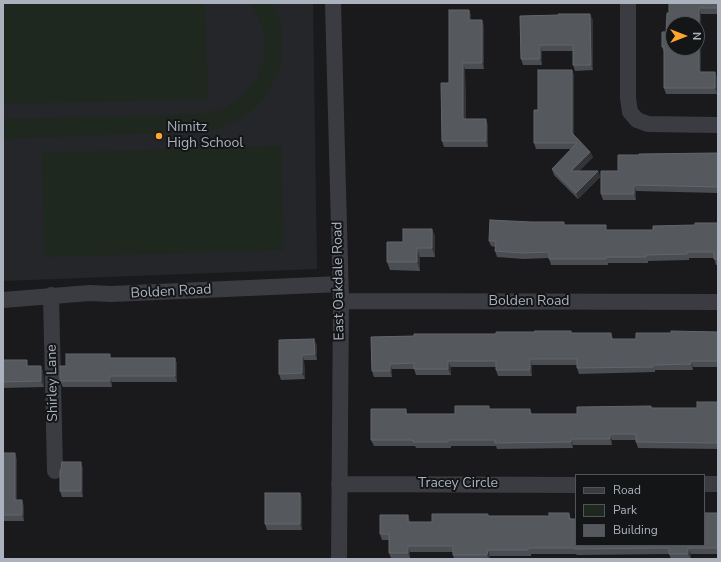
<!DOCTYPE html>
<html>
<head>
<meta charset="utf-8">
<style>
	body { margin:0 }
	#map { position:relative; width:721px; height:562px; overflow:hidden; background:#1a1a1c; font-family:"Nunito Sans",sans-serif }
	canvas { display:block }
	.frame { position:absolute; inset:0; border:4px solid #abb2bd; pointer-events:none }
	.legend { position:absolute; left:575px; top:474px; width:130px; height:72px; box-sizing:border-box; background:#141517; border:1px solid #505459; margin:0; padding:5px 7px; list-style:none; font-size:12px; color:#abb2bd }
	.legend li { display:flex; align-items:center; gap:8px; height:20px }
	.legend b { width:20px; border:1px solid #505459 }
	.north { position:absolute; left:665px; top:16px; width:40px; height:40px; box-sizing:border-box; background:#141517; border:1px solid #505459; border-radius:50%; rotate:90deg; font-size:11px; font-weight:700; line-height:16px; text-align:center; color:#abb2bd }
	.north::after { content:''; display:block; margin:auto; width:14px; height:18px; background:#ffa62f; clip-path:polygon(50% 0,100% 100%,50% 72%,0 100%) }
</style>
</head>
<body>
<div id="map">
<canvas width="721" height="562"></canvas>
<div class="frame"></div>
<ul class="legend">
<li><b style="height:5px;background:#3a3c42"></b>Road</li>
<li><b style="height:11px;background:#1f281f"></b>Park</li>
<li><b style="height:11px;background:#55585d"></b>Building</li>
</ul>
<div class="north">N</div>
</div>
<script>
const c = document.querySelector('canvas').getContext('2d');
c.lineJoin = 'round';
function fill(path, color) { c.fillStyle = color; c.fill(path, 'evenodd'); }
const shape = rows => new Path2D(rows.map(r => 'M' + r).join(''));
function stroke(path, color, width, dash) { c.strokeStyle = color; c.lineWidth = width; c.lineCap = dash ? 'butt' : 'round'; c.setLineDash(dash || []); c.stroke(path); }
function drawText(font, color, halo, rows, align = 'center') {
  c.font = font + ' "Nunito Sans",sans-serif'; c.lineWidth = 4; c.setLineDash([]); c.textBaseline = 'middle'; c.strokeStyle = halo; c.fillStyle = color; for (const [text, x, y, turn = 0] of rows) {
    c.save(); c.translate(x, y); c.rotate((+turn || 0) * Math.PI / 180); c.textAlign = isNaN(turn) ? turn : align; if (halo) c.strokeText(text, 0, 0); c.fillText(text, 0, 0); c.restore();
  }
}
const built = shape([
	[3,3,313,3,317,269,3,281]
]);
const green = shape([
	[3,3,205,3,208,99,3,104],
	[249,3,272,3,276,10,281,25,282,40,282,54,279,70,266,96,255,108,243,117,217,129,203,131,3,139,3,119,202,114,225,108,243,95,258,78,265,55,264,32,255,11],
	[281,146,284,250,45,257,42,153]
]);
const minor = shape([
	[333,3,341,301,339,559],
	[628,3,628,98,630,112,637,120,648,124,718,125],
	[51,295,55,471],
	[3,300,90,293,111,294,340,284],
	[341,301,718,302],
	[339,484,576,485],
	[704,484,718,484]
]);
const wall = shape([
	[718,3,718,14,701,14,701,72,715,72,717,78,717,94,666,94,664,88,664,52,662,47,666,32,669,13],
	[469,10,471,16,471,20,484,26,484,69,465,69,466,119,488,125,488,147,444,147,442,141,449,83],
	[520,16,593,20,593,70,575,71,573,65,573,51,542,51,542,65,523,65,521,59],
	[572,70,574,76,574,135,590,152,593,157,579,171,598,171,600,177,578,199,554,175,552,169,571,149,536,149,534,143,538,110],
	[718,153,718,193,636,191,636,200,603,200,601,194,618,171,639,155],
	[531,222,565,225,608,230,653,230,718,223,718,265,716,265,714,258,689,258,689,260,648,261,648,263,608,263,608,265,551,265,549,258,524,259,497,257,495,251,495,247,491,246,489,241],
	[432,229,435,237,435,257,420,257,420,271,390,270,387,262,403,242],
	[571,331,572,333,611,333,613,339,636,339,671,333,718,332,718,367,693,367,693,370,655,370,655,372,579,374,577,368,577,365,532,365,532,376,498,376,496,370,496,367,451,367,451,375,416,375,414,369,392,369,392,377,374,377,372,371,371,337,496,334],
	[279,340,317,345,317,360,304,360,305,379,281,380,279,374],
	[112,358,175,358,177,364,177,382,112,382,112,387,63,387,60,381,66,366],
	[3,360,29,366,41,366,43,372,44,387,3,388],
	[718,402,718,449,638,448,636,442,636,440,612,440,612,445,573,445,573,448,497,449,496,446,451,446,451,448,416,448,415,446,374,446,371,440,406,409,407,414,455,414,490,409,530,409,532,414,577,414,651,406,652,408,697,408],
	[3,453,17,459,17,500,24,506,24,521,3,521],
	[83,468,83,497,62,497,60,491],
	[300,493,302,499,302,530,267,530,265,524],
	[569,513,571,519,576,545,718,513,718,554,691,554,691,559,671,559,669,554,577,555,576,554,531,554,531,556,490,556,490,559,454,559,453,555,453,552,410,552,410,558,391,558,389,553,389,540,382,540,380,534,408,515,410,522,432,522,488,514,488,516,549,516]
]);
const shadedWall = shape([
	[699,8,701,14,701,78,699,72],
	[469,10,471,16,471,26,469,20],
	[590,14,593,20,593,70,591,65],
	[482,20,484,26,484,69,482,63],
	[540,45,542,51,542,65,540,59],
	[463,63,465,69,466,125,463,119],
	[572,70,574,76,574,139,572,133],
	[715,72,717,78,717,94,715,88],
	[486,119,488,125,488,147,486,141],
	[590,152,593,157,573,177,571,171],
	[598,171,600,177,578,199,576,193],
	[634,185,636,191,636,200,634,194],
	[432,229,435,237,435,257,432,248],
	[417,248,420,257,420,271,417,262],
	[314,339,317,345,317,360,315,354],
	[302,355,304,360,305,379,302,373],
	[175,358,177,364,177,382,175,376],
	[530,359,532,365,532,376,530,370],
	[448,361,451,367,451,375,448,369],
	[691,361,693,367,693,370,691,364],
	[390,364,392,369,392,377,390,371],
	[41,366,43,372,44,387,41,381],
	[110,376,112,382,112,387,110,381],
	[610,434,612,440,612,445,610,439],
	[571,439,573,445,573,448,571,442],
	[15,453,17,459,17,506,15,500],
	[81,462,83,468,83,497,81,491],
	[300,493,302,499,302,530,300,524],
	[22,500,24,506,24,521,22,515],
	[408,515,410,521,410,528,408,522],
	[408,546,410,552,410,558,408,553],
	[688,548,691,554,691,559,688,554],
	[488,550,490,556,490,559,489,559,487,555]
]);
const building = shape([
	[669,3,718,3,718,8,699,8,699,72,715,72,715,88,664,88,664,47,662,47,662,32,666,32,667,13,669,13,669,3],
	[673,24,697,24,697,48,673,48,673,24],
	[449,10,469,10,469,20,482,20,482,63,463,63,463,119,486,119,486,141,442,141,441,83,449,83,449,10],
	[559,14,590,14,591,65,573,65,573,45,540,45,540,59,521,59,520,16,559,15,559,14],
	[538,70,572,70,572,133,590,152,571,171,598,171,576,193,552,169,577,143,534,143,534,110,538,110,538,70],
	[718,153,718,187,634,185,634,194,601,194,601,171,618,171,618,155,639,155,639,154,718,153],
	[490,220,531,222,564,222,564,225,606,225,606,230,653,230,653,226,695,225,695,223,718,223,718,259,714,259,714,252,687,252,687,254,646,255,646,257,606,257,606,259,549,259,549,252,522,253,495,251,496,241,489,241,490,220],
	[403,229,432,229,432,248,417,248,417,262,387,262,387,242,403,242,403,229],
	[535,331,571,331,571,333,611,333,611,339,636,339,636,333,671,333,671,331,718,332,718,361,691,361,691,364,653,365,653,367,577,368,577,359,530,359,530,370,496,370,496,361,448,361,448,369,414,369,414,363,390,364,390,371,372,371,371,337,414,336,414,334,496,334,496,332,535,332,535,331],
	[314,339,315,354,302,355,302,373,279,374,279,340,314,339],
	[66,354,110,354,110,358,175,358,175,376,110,376,110,381,60,381,60,366,66,366,66,354],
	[3,360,27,360,27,366,41,366,41,381,3,382,3,360],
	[697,402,718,402,718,440,717,440,717,443,636,442,636,434,610,434,610,439,571,439,571,442,495,443,495,440,448,440,448,442,413,442,413,440,371,440,371,409,406,409,406,414,455,414,455,406,489,406,489,409,530,409,530,414,577,414,577,407,651,406,651,408,697,408,697,402],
	[3,453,15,453,15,500,22,500,22,515,3,515,3,453],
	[62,462,81,462,81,491,60,491,60,471,61,469,62,462],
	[265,493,300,493,300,524,265,524,265,493],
	[549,513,569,513,569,519,576,519,576,545,704,545,704,513,718,513,718,548,688,548,688,554,669,554,669,548,575,549,575,548,528,548,528,550,488,550,487,555,453,555,453,546,408,546,408,553,389,553,389,534,380,534,380,515,408,515,408,522,432,522,432,514,488,514,488,516,549,516,549,513]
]);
const markers = [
	[159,136,4,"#ffa62f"]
];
const poiNames = [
	["Nimitz",167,128],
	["High School",167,144]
];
const streetNames = [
	["East Oakdale Road",339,281,-91],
	["Bolden Road",171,292,-3],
	["Bolden Road",529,302],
	["Shirley Lane",53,383,-91],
	["Tracey Circle",458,484]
];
fill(built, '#252629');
fill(green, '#1f281f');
stroke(minor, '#3a3c42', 16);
fill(wall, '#4a4d51');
fill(shadedWall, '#333437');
fill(building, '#55585d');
stroke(building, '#62666c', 1);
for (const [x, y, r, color] of markers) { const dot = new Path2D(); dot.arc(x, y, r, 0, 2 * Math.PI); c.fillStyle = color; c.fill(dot); stroke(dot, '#141517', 1.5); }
drawText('14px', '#abb2bd', '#141517', poiNames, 'left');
drawText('14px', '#abb2bd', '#141517', streetNames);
</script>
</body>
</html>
